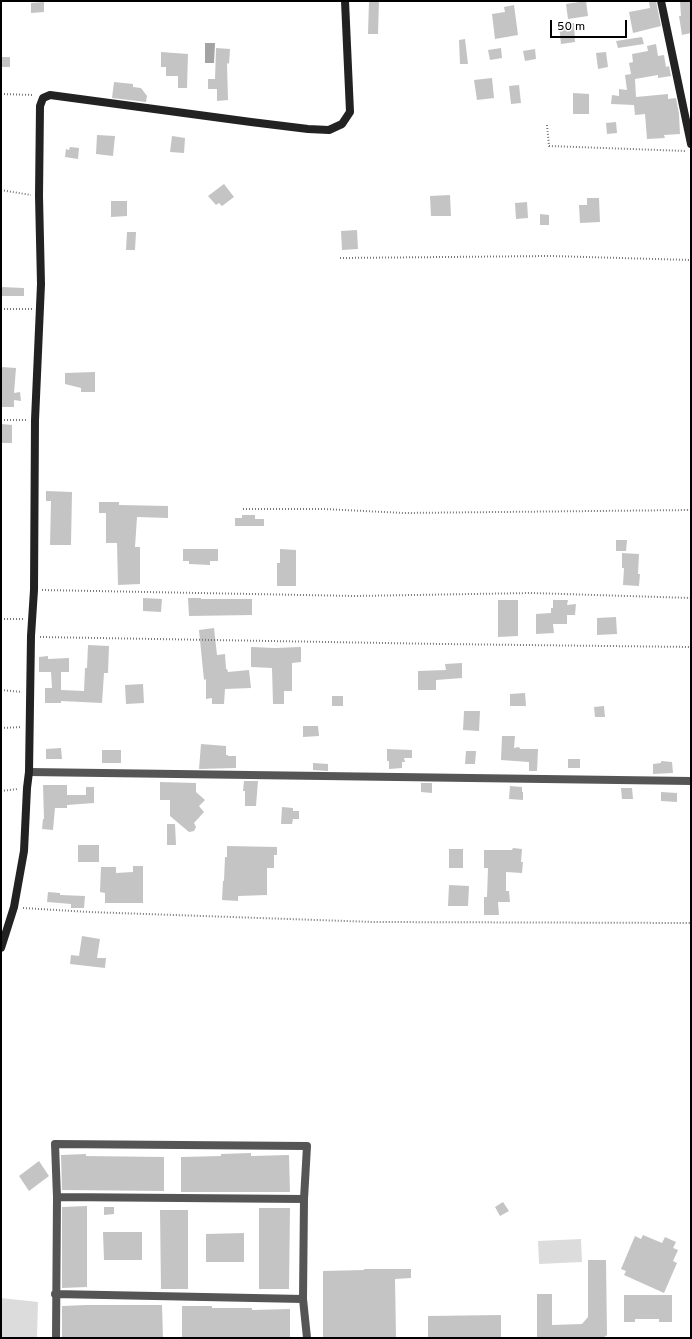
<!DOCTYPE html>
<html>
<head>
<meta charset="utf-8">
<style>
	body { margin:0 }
	#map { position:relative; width:692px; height:1339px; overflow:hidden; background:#fff; font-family:Overpass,sans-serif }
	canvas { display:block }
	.frame { position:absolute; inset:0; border:2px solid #000; pointer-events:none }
	.scale { position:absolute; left:550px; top:20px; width:77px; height:18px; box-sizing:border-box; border:2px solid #000; border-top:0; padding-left:5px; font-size:12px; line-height:14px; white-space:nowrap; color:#000; -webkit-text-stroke:3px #fff; paint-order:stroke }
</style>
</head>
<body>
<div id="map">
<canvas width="692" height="1339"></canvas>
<div class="frame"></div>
<div class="scale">50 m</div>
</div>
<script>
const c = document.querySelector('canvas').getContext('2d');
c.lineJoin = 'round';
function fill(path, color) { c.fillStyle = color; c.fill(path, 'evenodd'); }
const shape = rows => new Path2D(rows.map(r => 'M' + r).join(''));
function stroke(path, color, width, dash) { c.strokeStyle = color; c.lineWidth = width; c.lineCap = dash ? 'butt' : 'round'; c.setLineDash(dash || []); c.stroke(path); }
const green = shape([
	[581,1239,582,1262,539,1264,538,1241],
	[1,1298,38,1302,37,1338,1,1338]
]);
const water = shape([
	[205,43,215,43,214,63,205,63]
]);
const building = shape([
	[369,1,379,1,378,34,368,34],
	[586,1,588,16,568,19,566,4],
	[656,1,661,26,633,33,629,12,650,8,649,2],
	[680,1,691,1,691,33,682,35,679,16,681,16],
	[44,2,44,12,31,13,31,3],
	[514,5,518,35,495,39,492,14,505,12,504,7],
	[574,23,575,42,561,44,559,25],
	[642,37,644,44,618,48,616,41],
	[465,39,468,64,460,64,459,40],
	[656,44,658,56,664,55,666,67,669,66,671,76,658,78,658,75,635,79,636,97,668,94,668,99,676,98,679,114,680,134,664,135,665,138,647,139,645,114,635,115,634,105,611,104,612,95,619,96,619,89,627,90,625,75,631,74,629,63,633,62,632,54,648,51,647,46],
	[216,48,230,49,229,64,227,63,228,100,217,101,217,89,208,89,208,79,215,79],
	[501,48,502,58,490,60,488,50],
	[535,49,536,59,525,61,523,51],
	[161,52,188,54,187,88,178,88,178,76,166,76,166,67,161,67],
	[606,52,608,67,598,69,596,53],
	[1,57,10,57,10,67,1,67],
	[492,78,494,98,477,100,474,80],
	[114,82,133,84,133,87,141,88,147,96,146,102,112,98],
	[519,85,521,103,511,104,509,86],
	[573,93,589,94,589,114,573,114],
	[616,122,617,133,607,134,606,123],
	[97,135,115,136,113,156,96,154],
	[172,136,185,138,184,153,170,152],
	[70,147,79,148,78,159,65,157,66,149,69,150],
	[224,184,234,197,222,206,219,203,216,205,208,196],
	[450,195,451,216,431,216,430,196],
	[587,198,599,198,600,222,580,223,579,205,587,205],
	[111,201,127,201,127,216,111,217],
	[527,202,528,218,516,219,515,203],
	[540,214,549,215,549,225,540,225],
	[357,230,358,249,342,250,341,231],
	[127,232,136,232,135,250,126,250],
	[1,287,24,288,24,296,1,296],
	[1,367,16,368,14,393,20,392,21,401,14,400,14,407,1,407],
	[95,372,95,392,81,392,81,388,65,384,65,373],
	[1,424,12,425,12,443,1,443],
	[46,491,72,492,71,545,50,545,51,501,46,501],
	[99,502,119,502,119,505,168,506,168,518,137,517,135,547,140,547,140,584,118,585,117,543,106,543,106,513,99,513],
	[242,515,255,515,255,519,264,519,264,526,235,526,235,518,242,518],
	[616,540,627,540,626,551,616,551],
	[183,549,218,549,218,561,210,561,210,565,189,564,189,561,183,561],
	[280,549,296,550,296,586,277,586,277,563,280,563],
	[622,553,639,554,638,574,640,574,639,586,623,585,624,568,622,568],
	[143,598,162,599,161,612,143,611],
	[188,598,201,598,201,599,252,599,252,615,189,616],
	[498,600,518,600,518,636,498,637],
	[553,600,568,600,567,605,576,604,575,615,567,615,567,624,553,624,554,633,536,634,536,614,551,613,551,608,553,608],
	[616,617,617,634,597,635,597,618],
	[214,628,217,655,225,654,226,669,227,669,228,672,249,670,251,688,225,689,224,704,212,704,212,698,206,699,206,679,204,680,199,630],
	[88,645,109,646,108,673,104,673,102,703,61,701,61,703,45,703,45,688,52,688,51,672,39,672,39,657,48,656,48,659,69,658,69,672,61,672,61,690,84,691,85,668,87,668],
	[251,647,275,648,301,647,301,662,292,663,292,691,284,691,284,704,273,704,272,668,251,667],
	[462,663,462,678,436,680,436,690,418,690,418,671,446,670,445,664],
	[143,684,144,703,126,704,125,685],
	[525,693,526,706,510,706,510,694],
	[332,696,343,696,343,706,332,706],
	[604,706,605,717,595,717,594,707],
	[464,711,480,711,479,731,463,730],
	[303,726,318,726,319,736,303,737],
	[502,736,515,736,514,748,519,747,520,749,538,749,537,771,529,771,529,762,501,760],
	[201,744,226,746,226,755,228,755,228,756,236,756,236,768,199,769],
	[61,748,62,759,46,759,46,749],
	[387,749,412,750,412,758,404,758,405,762,402,762,402,768,389,769,389,761,387,761],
	[102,750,121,750,121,763,102,763],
	[466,751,476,751,475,764,465,764],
	[568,759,580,759,580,768,568,768],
	[661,761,672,762,673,773,653,774,653,764,661,763],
	[313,763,328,764,328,771,313,770],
	[244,781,258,781,256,806,245,806,245,791,243,791],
	[160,782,196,783,196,792,205,800,199,806,204,812,194,823,196,827,194,831,189,832,170,816,170,800,160,800],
	[421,783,432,783,432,793,421,792],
	[43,785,67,785,67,795,86,795,86,787,94,787,94,803,67,805,67,808,55,808,53,830,42,829,43,819,44,819],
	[510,786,522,787,522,792,523,792,523,800,509,799],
	[621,788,632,788,633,799,622,799],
	[661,792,677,793,677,802,661,801],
	[282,807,293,808,293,811,299,811,299,819,293,819,292,824,281,824],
	[167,824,175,824,176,845,167,845],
	[78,845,99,845,99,862,78,862],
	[227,846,277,847,277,855,274,855,274,868,267,868,267,895,238,896,238,901,222,900,223,881,224,881,225,857,227,857],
	[513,848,522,849,521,862,523,862,522,873,506,872,506,891,509,891,510,902,498,902,499,915,484,915,484,897,487,897,488,868,484,868,484,850,512,850],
	[449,849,463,849,463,868,449,868],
	[133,866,143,866,143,903,105,903,105,893,100,892,101,867,116,867,116,873,133,872],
	[449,885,469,886,468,906,448,906],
	[48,892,60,893,60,895,85,896,84,908,71,908,71,904,47,902],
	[82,936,100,939,97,958,106,958,105,968,70,964,71,955,79,956],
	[251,1153,251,1156,289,1155,290,1192,181,1192,181,1157,221,1156,221,1154],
	[86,1154,86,1156,164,1157,164,1191,62,1190,61,1155],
	[39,1161,49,1176,29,1191,19,1176],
	[503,1202,509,1211,500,1216,495,1207],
	[87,1206,87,1287,62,1288,62,1207],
	[104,1207,114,1207,114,1214,104,1215],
	[259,1208,290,1208,289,1289,259,1289],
	[160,1210,188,1210,188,1289,161,1289],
	[103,1232,142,1232,142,1260,104,1260],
	[244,1233,244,1262,206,1262,206,1234],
	[643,1235,662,1243,665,1237,676,1242,673,1248,678,1250,673,1261,677,1263,664,1293,624,1275,626,1271,621,1269,635,1236,641,1239],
	[588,1260,606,1260,607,1335,603,1338,537,1338,537,1294,552,1294,552,1325,582,1324,588,1317],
	[364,1269,411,1269,411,1278,395,1279,396,1338,323,1338,323,1271,364,1270],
	[624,1295,672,1295,672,1322,659,1322,659,1319,635,1319,635,1322,624,1322],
	[86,1305,162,1305,163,1338,62,1338,62,1306],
	[182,1306,212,1306,212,1308,252,1308,252,1310,290,1309,290,1338,182,1338],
	[501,1315,501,1338,428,1338,428,1316]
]);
const path = shape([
	[1,94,34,95],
	[547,125,549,146,686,151],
	[1,190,31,195],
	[340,258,550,256,691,260],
	[1,309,32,309],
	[1,420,26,420],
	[243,509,324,509,404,513,691,510],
	[42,590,355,596,531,593,691,598],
	[1,619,23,619],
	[40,637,442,644,691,647],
	[1,690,22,692],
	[1,728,22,727],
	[1,791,18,789],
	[23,908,89,912,374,922,691,923]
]);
const street = shape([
	[29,772,691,781],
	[57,1197,304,1199,303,1299,307,1338],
	[55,1294,303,1299],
	[56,1338,57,1197,55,1144,307,1146,304,1199]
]);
const secondary = shape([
	[661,1,691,144],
	[1,948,14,907,24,851,27,788,29,772,31,636,34,590,35,420,41,284,39,196,40,106,43,98,50,95,251,122,308,129,329,130,342,124,350,112,345,1]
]);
fill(green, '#dcdcdc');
fill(water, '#a3a3a3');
fill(building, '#c4c4c4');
stroke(path, '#777', 2, [1, 2]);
stroke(street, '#555', 8);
stroke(secondary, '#222', 8);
</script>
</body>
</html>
